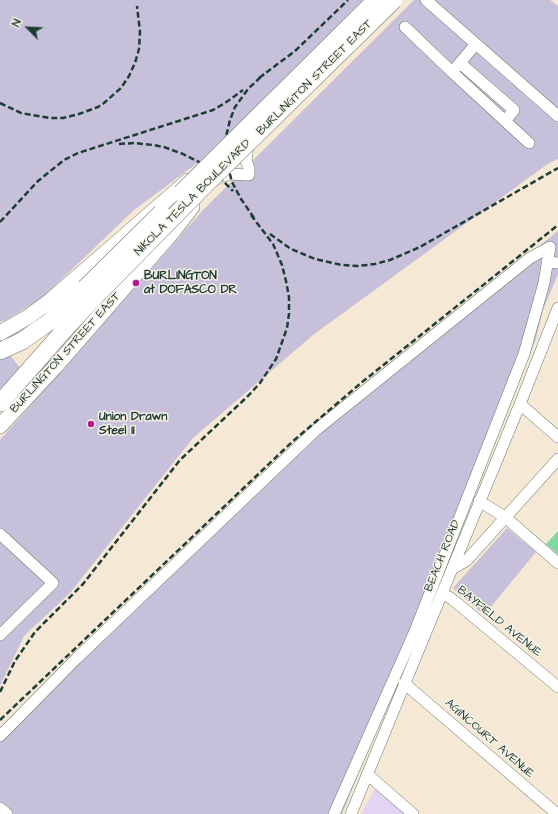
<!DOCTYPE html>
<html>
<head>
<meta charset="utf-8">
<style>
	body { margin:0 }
	#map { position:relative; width:558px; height:814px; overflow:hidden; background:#f5e8d4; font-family:"Architects Daughter",sans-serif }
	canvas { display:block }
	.north { position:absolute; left:8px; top:8px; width:40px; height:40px; -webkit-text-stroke:3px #f7f3e8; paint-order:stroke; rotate:294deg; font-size:11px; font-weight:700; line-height:16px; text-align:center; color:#1f3d34 }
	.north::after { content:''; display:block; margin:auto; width:14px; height:18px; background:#1f3d34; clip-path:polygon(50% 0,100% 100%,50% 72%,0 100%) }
</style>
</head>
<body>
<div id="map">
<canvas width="558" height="814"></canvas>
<div class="north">N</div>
</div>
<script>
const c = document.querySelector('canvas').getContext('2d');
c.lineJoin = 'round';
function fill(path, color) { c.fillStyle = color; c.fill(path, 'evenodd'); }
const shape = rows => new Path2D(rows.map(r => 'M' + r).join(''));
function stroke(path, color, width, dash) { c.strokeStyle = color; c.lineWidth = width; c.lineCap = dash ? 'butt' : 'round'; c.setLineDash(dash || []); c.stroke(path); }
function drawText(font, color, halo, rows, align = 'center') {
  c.font = font + ' "Architects Daughter",sans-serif'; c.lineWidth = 3; c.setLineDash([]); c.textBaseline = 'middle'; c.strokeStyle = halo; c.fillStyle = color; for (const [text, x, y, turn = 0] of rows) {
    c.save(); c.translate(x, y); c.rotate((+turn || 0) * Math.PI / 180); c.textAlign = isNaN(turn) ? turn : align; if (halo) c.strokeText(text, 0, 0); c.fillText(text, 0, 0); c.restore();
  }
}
const built = shape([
	[375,789,406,814,361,814]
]);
const industrial = shape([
	[0,0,366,0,200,161,134,210,43,297,6,320,0,322],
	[414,0,550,0,558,6,558,159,549,163,313,335,193,438,70,593,24,636,0,686,0,440,204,209],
	[558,231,558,274,543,310,536,339,342,814,0,814,0,728,327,416],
	[10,355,21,369,0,392,0,358],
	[507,528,536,552,484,615,453,588]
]);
const green = shape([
	[558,531,558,554,546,544]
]);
const minor = shape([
	[426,0,558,116],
	[405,27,452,72,476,44],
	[460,63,514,110,505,121],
	[452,72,529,143],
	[215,180,221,177,230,174,249,175,249,168,246,161,248,145],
	[547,262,558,263],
	[520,404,558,437],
	[479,501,505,517,558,563],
	[0,534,53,583,0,635],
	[452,569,467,560,558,459],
	[442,593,452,599,558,687],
	[404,683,557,814],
	[0,736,77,658,316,430,530,258,550,247,544,283,524,354,415,631,334,814],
	[367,774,413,814],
	[0,808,7,814],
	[351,814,520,404,558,308]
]);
const major = shape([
	[0,333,28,317,51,300,188,181],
	[0,426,55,367,175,229,192,207]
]);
const highway = shape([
	[0,351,22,341,49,322,85,288],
	[0,403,67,327,94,298]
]);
const rail = shape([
	[259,78,295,51,348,0],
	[0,103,21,113,50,118,63,118,79,114,98,107,104,103,121,88,129,76,135,63,139,49,140,32,137,6],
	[119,144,134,143,153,145,164,147,183,154,203,164,214,172,233,191],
	[254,218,241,199,232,182,227,163,225,141,230,120,235,107,248,89,264,74],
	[0,222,38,181,64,160,78,153,213,110,225,103,243,90],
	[270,234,291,249,315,259,342,265,358,266,375,264,390,260,420,247,558,168],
	[0,692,15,661,35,632,83,584,180,460,248,396,260,383,276,359,287,328,289,314,289,297,286,281,282,265,273,244,251,215],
	[0,720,292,442,361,383,558,225]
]);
const highwayBridge = shape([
	[181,193,376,0],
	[85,288,161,213],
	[94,298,204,186,394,0]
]);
const markers = [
	[136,283,4,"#b5179e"],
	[91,424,4,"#b5179e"]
];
const streetNames = [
	["BURLINGTON STREET EAST",315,78,-45],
	["NIKOLA TESLA BOULEVARD",193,198,-45],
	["BURLINGTON STREET EAST",66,353,-48],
	["BEACH ROAD",443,556,-68],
	["BAYFIELD AVENUE",499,622,39],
	["AGINCOURT AVENUE",489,739,41]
];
const poiNames = [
	["BURLINGTON",144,276],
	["at DOFASCO DR",144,290],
	["Union Drawn",99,417],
	["Steel II",99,431]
];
fill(built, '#e4d3f2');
fill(industrial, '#c6c0da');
fill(green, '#80d99e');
stroke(minor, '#6a796c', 12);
stroke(major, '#6a796c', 16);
stroke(highway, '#6a796c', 18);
stroke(minor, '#fff', 11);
stroke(major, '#fff', 15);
stroke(highway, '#fff', 17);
stroke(rail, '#1f3d34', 2.5, [6, 3]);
stroke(highwayBridge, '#6a796c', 18, []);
stroke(highwayBridge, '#fff', 17);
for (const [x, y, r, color] of markers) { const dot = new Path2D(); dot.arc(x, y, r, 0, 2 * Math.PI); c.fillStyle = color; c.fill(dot); stroke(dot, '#f7f3e8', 1.5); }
drawText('12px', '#1f3d34', '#f7f3e8', streetNames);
drawText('bold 12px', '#1f3d34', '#f7f3e8', poiNames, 'left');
</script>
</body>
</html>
